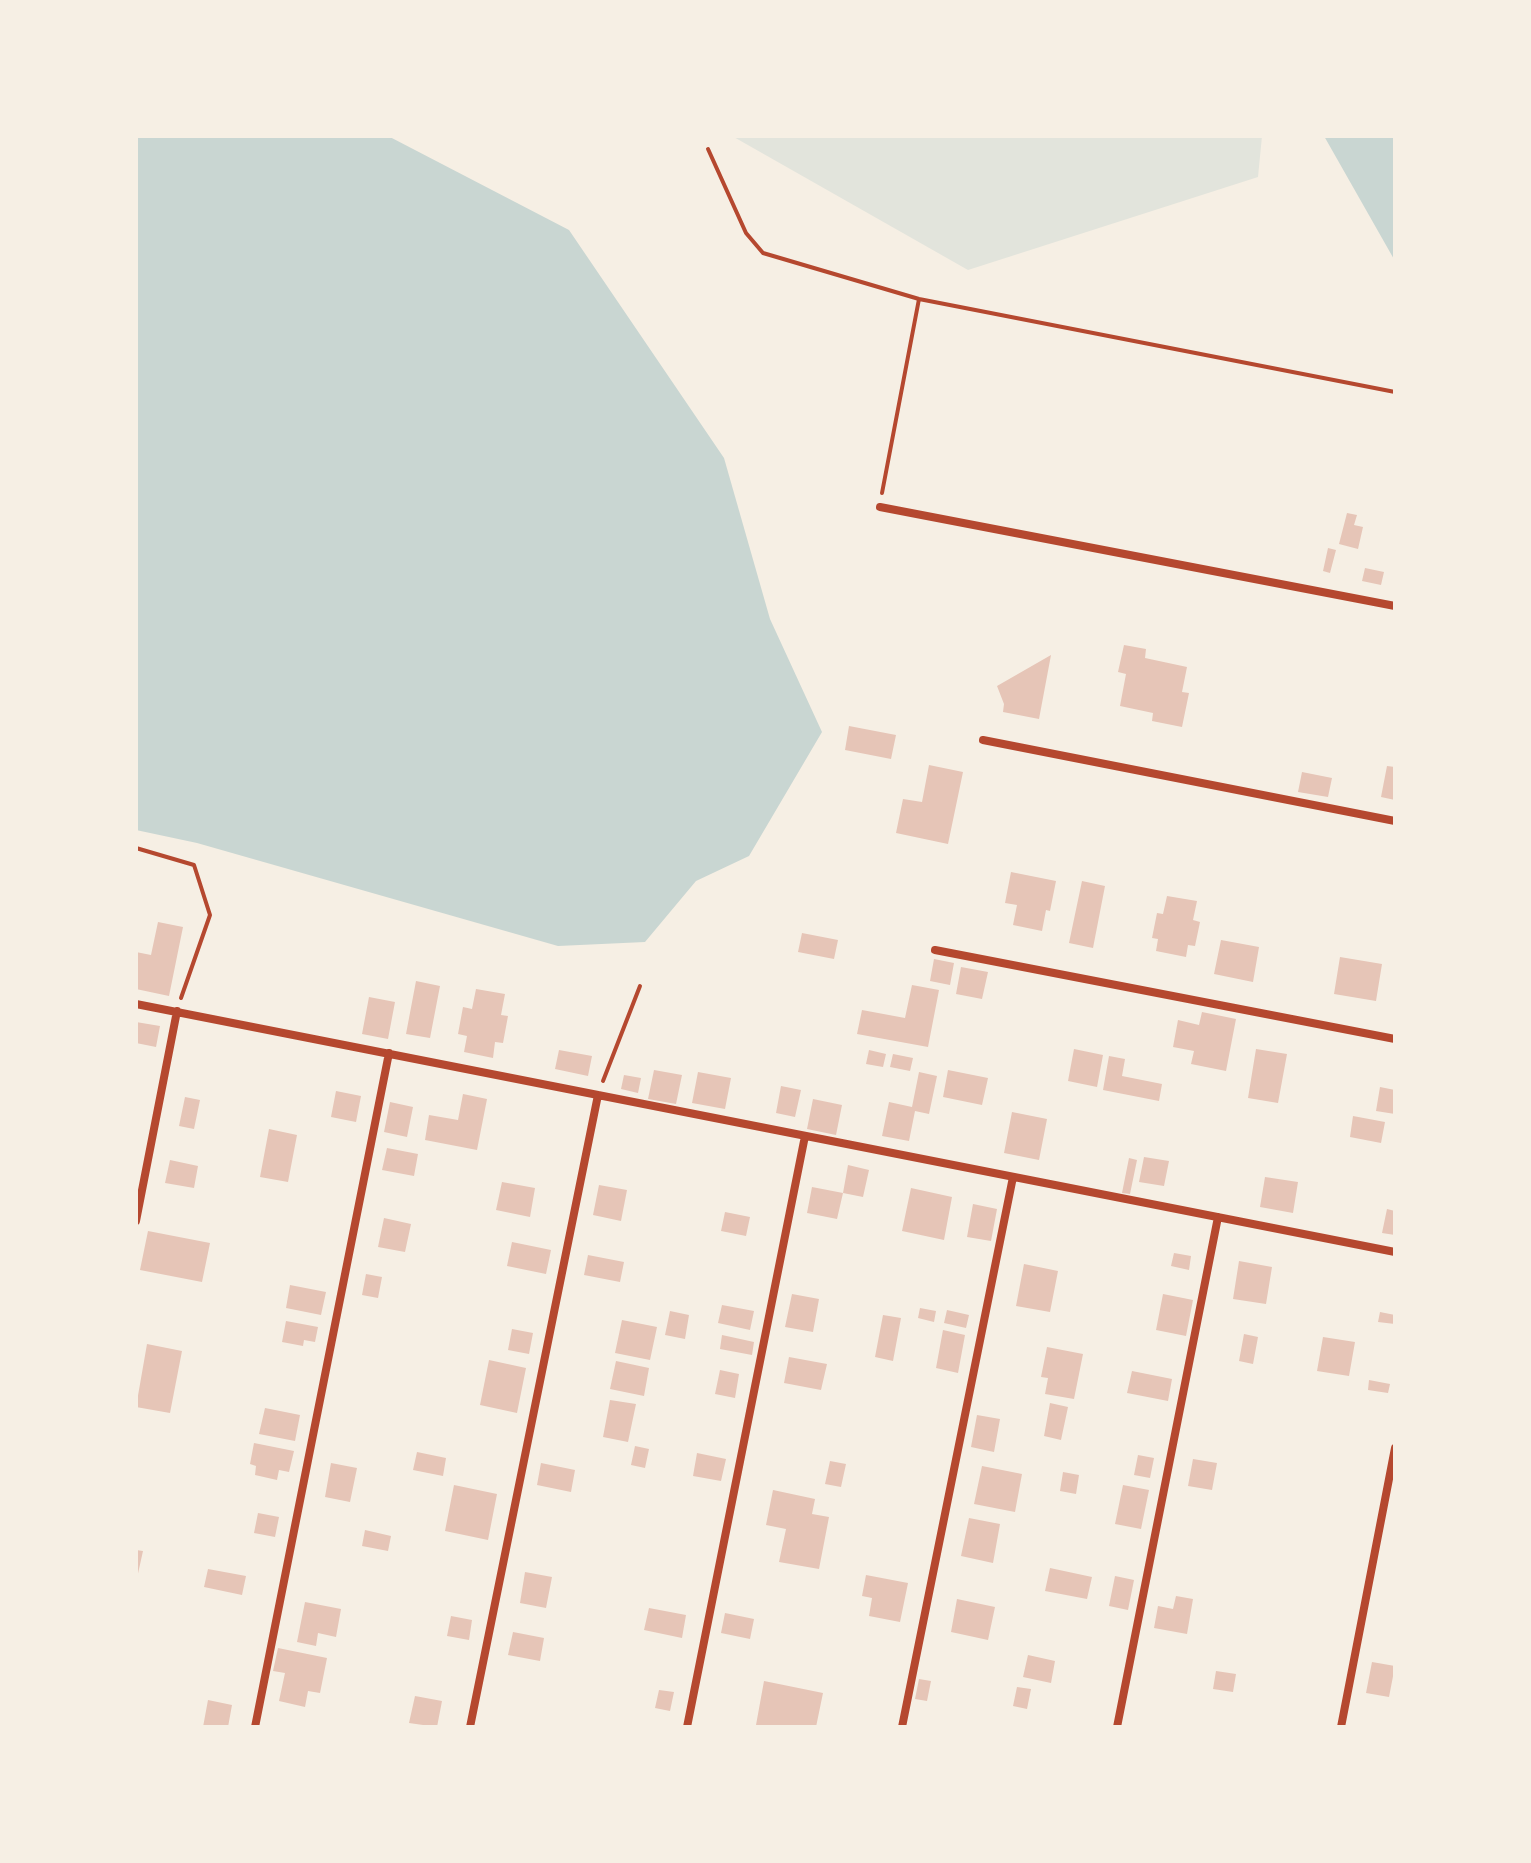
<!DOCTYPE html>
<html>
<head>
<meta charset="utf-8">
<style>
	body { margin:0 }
	#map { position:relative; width:1531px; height:1863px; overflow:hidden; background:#f6efe4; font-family:Lora,serif }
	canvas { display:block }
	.frame { position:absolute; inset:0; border:138px solid #f6efe4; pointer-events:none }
</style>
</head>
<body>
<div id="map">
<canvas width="1531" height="1863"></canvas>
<div class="frame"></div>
</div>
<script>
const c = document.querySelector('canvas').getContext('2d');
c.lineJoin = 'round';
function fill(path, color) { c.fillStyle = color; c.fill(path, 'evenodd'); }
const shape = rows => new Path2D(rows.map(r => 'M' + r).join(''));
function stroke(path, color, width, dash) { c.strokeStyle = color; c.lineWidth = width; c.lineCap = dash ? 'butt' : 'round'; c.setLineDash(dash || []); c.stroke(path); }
const green = shape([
	[732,136,1262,136,1258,177,968,270]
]);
const water = shape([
	[136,136,388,136,569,230,724,458,770,619,822,732,749,856,696,881,645,942,558,946,197,843,136,830],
	[1324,136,1395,136,1395,261]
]);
const building = shape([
	[1347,513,1357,515,1354,525,1363,527,1358,549,1339,544],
	[1328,548,1336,550,1330,573,1323,571],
	[1365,568,1384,572,1381,585,1362,581],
	[1124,645,1146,649,1145,658,1187,667,1182,692,1189,693,1182,727,1152,721,1153,713,1120,706,1126,674,1118,672],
	[1051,655,1039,719,1003,712,1004,704,997,686],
	[849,726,896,735,891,759,845,750],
	[929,765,963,772,948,844,896,833,903,799,922,802],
	[1387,766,1395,767,1395,800,1381,797],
	[1302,772,1332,778,1328,797,1298,792],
	[1011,872,1056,881,1050,911,1046,910,1042,931,1013,925,1017,905,1005,903],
	[1082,881,1105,886,1093,948,1069,943],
	[1167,896,1197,901,1193,920,1200,922,1195,946,1188,945,1186,957,1156,951,1158,939,1152,938,1157,913,1163,914],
	[158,922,183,927,169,996,136,989,136,952,151,955],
	[802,933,838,940,834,959,798,952],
	[1221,940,1259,947,1253,982,1214,974],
	[1340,957,1382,964,1376,1001,1334,994],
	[934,959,954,963,950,985,930,981],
	[961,967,988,972,982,999,956,994],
	[416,981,440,986,430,1038,406,1034],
	[912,985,939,990,928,1047,857,1034,862,1010,905,1018],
	[476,989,505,994,501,1015,508,1016,503,1043,495,1042,493,1058,464,1052,467,1036,458,1034,463,1007,472,1009],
	[369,997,395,1002,388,1039,362,1034],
	[1202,1012,1236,1019,1226,1071,1191,1064,1194,1051,1173,1047,1178,1020,1199,1025],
	[136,1022,160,1026,156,1047,136,1043],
	[1074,1049,1103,1055,1097,1087,1068,1081],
	[1256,1049,1287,1054,1278,1103,1248,1098],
	[559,1050,592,1056,588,1076,555,1069],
	[869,1050,886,1054,883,1067,866,1064],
	[893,1054,913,1058,910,1071,890,1067],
	[1109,1056,1125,1059,1122,1076,1162,1084,1159,1101,1103,1090],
	[654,1070,682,1075,676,1104,648,1099],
	[948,1070,988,1078,982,1105,943,1097],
	[698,1072,731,1078,725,1109,692,1103],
	[919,1072,937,1076,929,1114,915,1111,909,1141,882,1136,889,1102,912,1107],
	[624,1075,641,1078,638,1093,621,1089],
	[781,1086,801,1090,795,1117,776,1113],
	[1380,1087,1395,1090,1395,1114,1376,1111],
	[336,1091,361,1096,356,1122,331,1117],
	[463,1094,487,1099,477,1150,425,1140,429,1115,458,1120],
	[185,1097,200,1100,194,1129,179,1126],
	[813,1099,842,1105,836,1135,807,1129],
	[390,1102,413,1107,407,1137,384,1132],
	[1012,1112,1047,1119,1039,1160,1004,1153],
	[1353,1116,1385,1122,1381,1143,1350,1137],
	[269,1129,297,1135,288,1182,260,1177],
	[387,1148,418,1154,414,1176,382,1170],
	[1144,1157,1169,1161,1164,1186,1139,1182],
	[1129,1158,1137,1160,1130,1194,1122,1193],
	[170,1160,198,1166,194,1188,165,1183],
	[848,1165,869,1170,863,1197,843,1193],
	[1265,1177,1298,1182,1293,1213,1260,1207],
	[502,1182,535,1188,530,1217,496,1210],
	[599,1185,627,1190,621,1221,593,1215],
	[812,1187,843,1193,837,1219,807,1213],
	[911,1188,952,1197,944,1240,902,1231],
	[973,1204,997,1209,991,1241,967,1237],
	[1387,1209,1395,1211,1395,1235,1382,1233],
	[725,1212,750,1217,746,1236,721,1231],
	[384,1218,411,1224,405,1252,378,1247],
	[148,1231,210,1243,202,1282,140,1270],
	[512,1242,551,1250,546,1274,507,1266],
	[1174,1253,1191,1256,1189,1270,1171,1266],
	[588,1255,624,1262,620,1282,584,1275],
	[1239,1261,1272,1267,1266,1304,1233,1299],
	[1024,1264,1058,1271,1050,1312,1016,1306],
	[366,1274,382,1277,378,1298,362,1295],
	[290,1285,326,1292,321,1315,286,1308],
	[792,1294,819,1299,813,1332,785,1327],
	[1163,1294,1193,1300,1186,1336,1156,1330],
	[722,1305,754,1311,750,1330,718,1323],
	[920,1308,936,1311,934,1322,918,1318],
	[947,1310,969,1315,966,1328,944,1323],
	[670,1311,689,1315,685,1339,665,1335],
	[1380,1312,1395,1315,1395,1324,1378,1322],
	[883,1315,901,1318,893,1361,875,1357],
	[622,1320,657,1327,650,1360,615,1353],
	[286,1321,318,1327,315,1342,304,1340,303,1346,282,1342],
	[512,1329,533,1333,529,1354,508,1350],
	[943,1330,965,1335,958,1373,936,1368],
	[1244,1334,1258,1337,1253,1364,1239,1361],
	[722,1335,754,1342,752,1355,720,1349],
	[1323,1337,1355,1342,1349,1376,1317,1371],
	[147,1344,182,1351,170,1413,136,1407],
	[1047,1347,1083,1354,1074,1399,1045,1394,1048,1378,1041,1377],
	[789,1357,827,1364,821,1390,784,1383],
	[489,1360,526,1368,517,1413,480,1405],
	[616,1361,649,1368,644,1396,610,1389],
	[720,1370,739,1374,735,1398,715,1394],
	[1132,1371,1172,1379,1168,1401,1127,1393],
	[1369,1380,1390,1384,1388,1393,1368,1390],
	[610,1400,636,1404,628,1442,603,1437],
	[1050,1403,1068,1407,1061,1440,1044,1436],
	[265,1408,300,1415,295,1441,259,1434],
	[977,1415,1000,1419,994,1452,971,1447],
	[254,1443,294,1451,289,1472,279,1470,277,1480,255,1475,256,1466,250,1464],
	[635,1446,649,1449,645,1468,631,1465],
	[417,1452,446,1458,443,1476,413,1470],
	[697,1453,726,1459,721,1481,693,1476],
	[1138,1455,1154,1458,1150,1478,1134,1475],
	[1193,1459,1217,1463,1212,1490,1188,1486],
	[830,1461,846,1464,841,1487,825,1484],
	[331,1463,357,1468,350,1502,325,1497],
	[541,1463,575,1470,571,1492,537,1485],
	[982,1466,1022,1474,1015,1512,974,1504],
	[1063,1472,1079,1475,1076,1494,1060,1491],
	[454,1485,497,1494,488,1540,445,1531],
	[1123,1485,1149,1490,1141,1529,1115,1524],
	[773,1490,815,1499,812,1514,829,1517,819,1569,779,1562,786,1529,766,1525],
	[258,1513,279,1517,275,1537,254,1533],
	[969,1518,1000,1524,993,1563,961,1556],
	[365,1530,391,1536,388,1551,362,1546],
	[136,1550,143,1551,137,1578,136,1578],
	[1050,1568,1092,1577,1087,1599,1045,1591],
	[208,1569,246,1576,242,1595,204,1587],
	[525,1572,552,1577,546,1608,520,1603],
	[866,1575,908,1583,900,1622,869,1616,872,1598,862,1596],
	[1115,1576,1134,1580,1128,1610,1109,1606],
	[1176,1596,1193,1599,1187,1634,1154,1628,1158,1606,1173,1609],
	[957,1599,995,1607,988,1640,951,1632],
	[305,1602,341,1609,336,1637,318,1633,316,1646,297,1642],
	[649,1608,686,1615,682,1638,644,1630],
	[725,1613,754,1619,750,1639,721,1633],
	[451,1616,472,1620,469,1640,447,1636],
	[513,1632,544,1638,540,1661,508,1655],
	[278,1648,327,1658,320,1693,308,1691,305,1707,279,1701,285,1673,273,1671],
	[1028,1655,1055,1661,1051,1683,1023,1677],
	[1372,1662,1395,1666,1389,1697,1366,1693],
	[1216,1671,1236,1674,1233,1692,1213,1689],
	[919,1679,931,1681,927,1701,915,1699],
	[764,1681,823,1693,816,1727,756,1725],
	[1017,1687,1031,1689,1027,1709,1013,1706],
	[659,1690,674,1692,670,1711,655,1708],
	[415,1696,442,1701,437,1727,409,1723],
	[208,1700,232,1705,228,1727,203,1727]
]);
const path = shape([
	[708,149,746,233,763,253,919,299,1395,392],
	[882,493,919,299],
	[136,848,194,865,210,915,181,998],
	[603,1081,640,986]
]);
const minor = shape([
	[880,507,1395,606],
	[983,740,1395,821],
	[935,950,1395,1039],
	[136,1004,1395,1252],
	[136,1221,177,1011],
	[255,1727,389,1053],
	[470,1727,598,1095],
	[687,1727,805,1136],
	[902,1727,1013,1177],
	[1117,1727,1218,1217],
	[1341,1727,1395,1448]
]);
fill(green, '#e2e4dc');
fill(water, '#c9d6d2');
fill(building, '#e6c5b7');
stroke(path, '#b5482f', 4);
stroke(minor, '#b5482f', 8);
</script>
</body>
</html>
